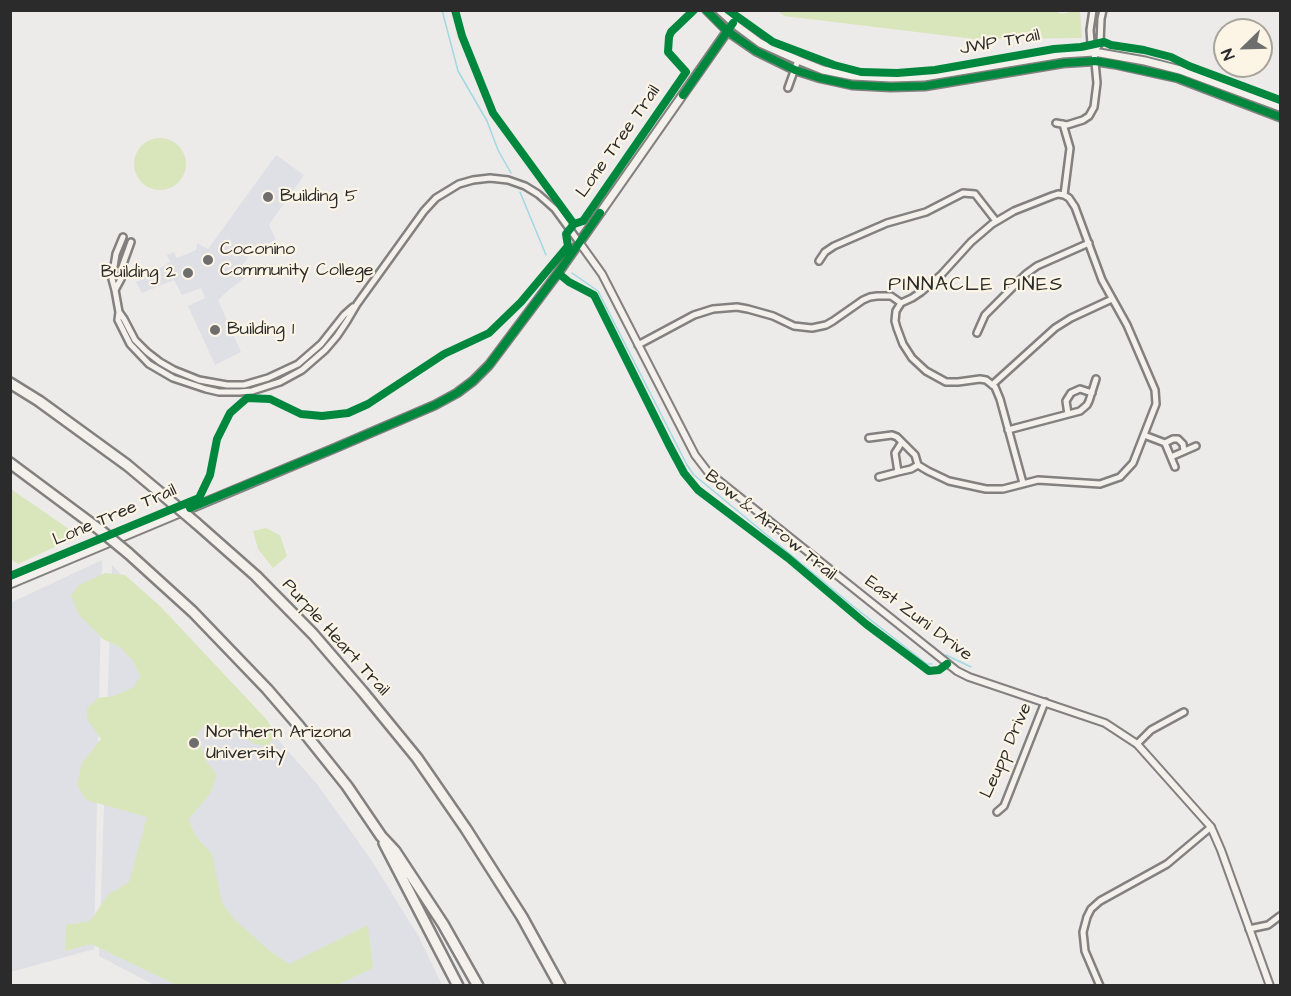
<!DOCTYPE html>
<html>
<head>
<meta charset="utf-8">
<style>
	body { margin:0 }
	#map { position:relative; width:1291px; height:996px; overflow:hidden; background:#ecebe9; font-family:"Architects Daughter",sans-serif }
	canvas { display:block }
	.frame { position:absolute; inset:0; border:12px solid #2b2b2b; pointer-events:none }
	.north { position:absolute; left:1213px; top:18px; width:60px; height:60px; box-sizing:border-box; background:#fcf5e5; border:2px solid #a8a49b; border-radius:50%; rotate:247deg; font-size:16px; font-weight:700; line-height:24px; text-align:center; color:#2b2b2b }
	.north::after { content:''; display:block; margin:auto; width:21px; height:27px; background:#6f6e6e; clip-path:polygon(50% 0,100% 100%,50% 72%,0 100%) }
</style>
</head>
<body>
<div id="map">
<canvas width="1291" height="996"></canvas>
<div class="frame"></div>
<div class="north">N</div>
</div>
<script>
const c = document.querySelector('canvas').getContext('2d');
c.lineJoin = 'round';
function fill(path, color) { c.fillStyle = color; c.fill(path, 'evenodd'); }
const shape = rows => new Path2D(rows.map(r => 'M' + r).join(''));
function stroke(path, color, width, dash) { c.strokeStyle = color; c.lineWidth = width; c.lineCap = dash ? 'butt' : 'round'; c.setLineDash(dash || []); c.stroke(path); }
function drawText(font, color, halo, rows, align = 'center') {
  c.font = font + ' "Architects Daughter",sans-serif'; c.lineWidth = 4.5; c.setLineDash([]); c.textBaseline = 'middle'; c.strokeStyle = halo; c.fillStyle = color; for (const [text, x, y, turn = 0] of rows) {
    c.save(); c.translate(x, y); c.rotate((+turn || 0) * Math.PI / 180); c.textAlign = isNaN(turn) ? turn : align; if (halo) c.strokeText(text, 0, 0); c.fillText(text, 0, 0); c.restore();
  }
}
const built = shape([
	[276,155,304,175,269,225,276,240,261,247,258,243,238,272,246,277,230,289,218,300,241,352,215,365,188,306,205,298,201,288,182,295,174,280,142,293,136,282,154,274,153,271,167,265,167,263,170,262,167,255,174,252,177,258,196,250,197,243,208,249],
	[102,560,94,949,11,972,10,603],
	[112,565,245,702,317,784,372,861,419,937,442,985,154,985,99,956]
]);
const green = shape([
	[1052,10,1062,14,1073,11,1080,11,1082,38,974,39,784,16,778,11],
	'134 164a26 26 0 1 1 52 0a26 26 0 1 1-52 0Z',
	[11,489,79,536,18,564,11,559],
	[266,528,280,535,287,556,273,568,258,549,253,531],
	[105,573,125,575,160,606,268,721,274,736,268,746,255,744,238,733,205,725,197,734,206,761,217,775,210,794,188,820,197,838,212,854,222,903,235,920,270,951,289,964,368,925,373,968,337,985,177,985,91,944,65,951,66,925,90,921,109,894,129,882,147,817,86,800,77,785,82,763,101,739,87,719,87,709,98,698,114,696,134,687,140,676,133,661,120,647,103,639,79,615,71,595,79,585]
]);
const stream = shape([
	[442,10,458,71,487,121,498,150,511,173],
	[520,192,546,255],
	[572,273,598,291,687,465,694,475,853,606,927,664,932,664],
	[946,655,971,667]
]);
const minor = shape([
	[1094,52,1100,43,1101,19,1103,10],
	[788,88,798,60],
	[1056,123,1067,125,1083,120,1089,116,1094,107,1097,83,1094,52,1091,44,1090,30,1093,10],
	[1063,124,1070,148,1064,195],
	[123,237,116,254,112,279,115,290,119,312,118,320,130,344,149,364,173,378,206,389,219,392,239,392,252,391,280,382,302,370,325,350,337,336,347,321,357,304,424,211,436,198,459,184,473,180,490,178,508,180,525,186,538,194,555,209,579,242],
	[819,261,825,252,834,246,887,223,926,212,963,193,975,194,996,221],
	[115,290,121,279,122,267,131,242],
	[119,312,124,319,135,340,147,352,160,362,174,370,199,380,227,385,244,385,268,378,298,364,321,344,344,315,353,307],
	[977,333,985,315,1026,274,1037,266,1089,243],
	[638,345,694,315,713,309,737,307,748,309,773,316,794,326,812,328,826,325,833,321,863,300,870,297,877,296,891,296,901,303],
	[992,385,1055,328,1071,318,1112,299],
	[1068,414,1066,401,1071,393,1080,389,1092,393],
	[1008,430,1080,411,1087,405,1089,401,1096,379],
	[1144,435,1165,443,1175,467],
	[869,438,892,435,897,437,902,442],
	[1165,443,1173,439,1178,439,1183,444,1184,451],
	[1171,457,1196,446],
	[918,465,911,469,898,472,895,453,902,442,915,455,918,465,928,471,949,481,986,489,1003,489,1038,480,1100,484,1120,477,1133,463,1156,404,1155,390,1127,325,1102,280,1075,207,1069,198,1064,195,1058,194,1052,196,1014,211,992,224,971,242,941,275,921,292,912,298,901,303,896,311,895,321,897,328,903,344,912,358,926,371,946,382,958,382,980,379,986,380,995,387,1000,399,1023,483],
	[879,477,898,472],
	[1137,744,1151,730,1184,712],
	[997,812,1004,806,1045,702],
	[1249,929,1268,925,1280,916],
	[1100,986,1085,951,1083,932,1087,917,1091,909,1100,901,1167,864,1211,827]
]);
const tertiary = shape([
	[706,10,727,31],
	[719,10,733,23],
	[579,242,602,274,695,455,708,472,957,671,969,677,1105,723,1137,744,1211,827,1221,850,1270,986]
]);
const secondary = shape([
	[727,31,756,51,795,70,820,78,852,85,891,87,925,86,1063,63,1095,61,1114,64,1178,78,1280,117],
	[10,584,335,448,435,405,457,393,473,381,489,365,558,273,733,23,760,43,798,60,823,70,853,76,891,78,924,77,1062,54,1094,52,1145,61,1180,70,1280,107]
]);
const motorway = shape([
	[10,383,39,401,127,465,170,501],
	[10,463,100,530],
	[196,523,256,576,313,634,363,692,417,758,466,829,522,917,560,986],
	[128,553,193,612,267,689,299,726,347,786,381,836,395,851,443,924,478,986],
	[384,843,458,986]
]);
const motorwayBridge = shape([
	[170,501,196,523],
	[100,530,128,553]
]);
const cycleway = shape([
	[455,10,462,36,493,113,574,224],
	[706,10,727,31,756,51,795,70,820,78,852,85,891,87,925,86,1063,63,1095,61,1114,64,1178,78,1280,117],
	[728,10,773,42,834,65,861,72,897,73,935,70,1054,49,1081,47,1104,42,1111,45,1144,50,1171,57,1189,66,1280,100],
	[683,95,733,23],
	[558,273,569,282,594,295,669,445,684,473,698,490,788,558,866,624,929,671,939,670,947,664],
	[190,508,335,448,435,405,457,393,473,381,489,365,558,273,600,213],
	[10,576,199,498,210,475,217,439,230,413,247,398,270,399,301,414,322,416,348,413,368,404,444,354,489,333,521,302,568,246,566,234,574,224,583,221,686,72,668,52,669,37,671,32,694,10]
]);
const markers = [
	[268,197,6,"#6f6e6e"],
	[208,260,6,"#6f6e6e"],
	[188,273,6,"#6f6e6e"],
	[215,330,6,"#6f6e6e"],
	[194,743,6,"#6f6e6e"]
];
const streetNames = [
	["JWP Trail",1000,43,-10],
	["Lone Tree Trail",619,142,-55],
	["Lone Tree Trail",115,516,-23],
	["Bow & Arrow Trail",770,526,39],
	["East Zuni Drive",918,619,37],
	["Purple Heart Trail",335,638,48],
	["Leupp Drive",1007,751,-66]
];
const poiNames = [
	["Building 5",280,197],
	["Coconino",220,250],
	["Community College",220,271],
	["Building 2",176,273,"right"],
	["Building 1",227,330],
	["Northern Arizona",206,733],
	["University",206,754]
];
const neighbourhoodNames = [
	["PINNACLE PINES",976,286]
];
fill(built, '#dfe0e6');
fill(green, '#d9e6bc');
stroke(stream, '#a1d8e2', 1.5);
stroke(minor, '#828180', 10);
stroke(tertiary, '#828180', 10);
stroke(secondary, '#828180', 11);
stroke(motorway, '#828180', 14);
stroke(minor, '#f4f1ec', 5);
stroke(tertiary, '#f4f1ec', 6);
stroke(secondary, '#f4f1ec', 7);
stroke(motorway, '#f4f1ec', 9);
stroke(motorwayBridge, '#828180', 14, []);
stroke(motorwayBridge, '#f4f1ec', 9);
stroke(cycleway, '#00873e', 8);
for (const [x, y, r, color] of markers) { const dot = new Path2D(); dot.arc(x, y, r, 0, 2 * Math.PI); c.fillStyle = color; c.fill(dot); stroke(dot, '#fcf5e5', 2); }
drawText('18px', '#2b2b2b', '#fcf5e5', streetNames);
drawText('18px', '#2b2b2b', '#fcf5e5', poiNames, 'left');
c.letterSpacing = '1.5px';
drawText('20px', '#2b2b2b', '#fcf5e5', neighbourhoodNames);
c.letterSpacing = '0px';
</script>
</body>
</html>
